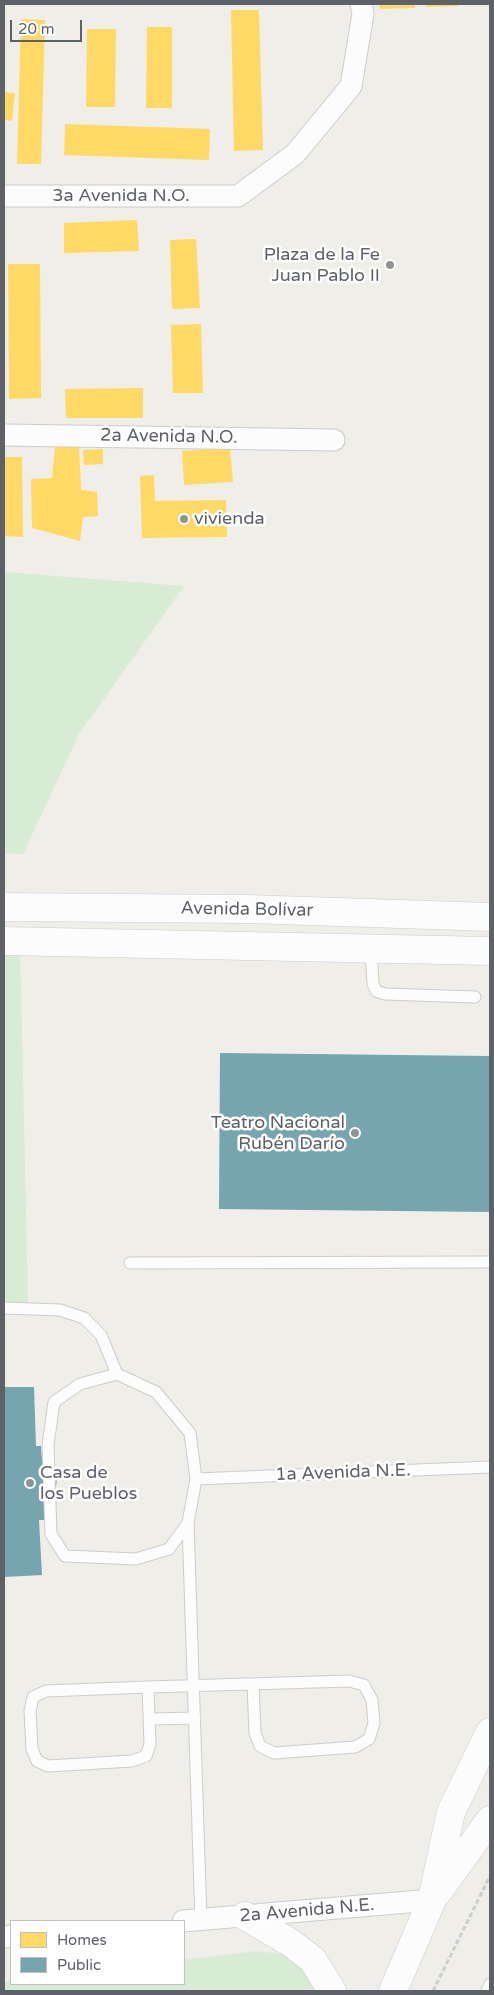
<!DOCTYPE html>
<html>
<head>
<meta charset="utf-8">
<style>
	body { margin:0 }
	#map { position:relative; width:494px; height:1995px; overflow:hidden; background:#efeee9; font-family:"Varela Round",sans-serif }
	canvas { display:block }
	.frame { position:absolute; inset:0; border:5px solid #5e6268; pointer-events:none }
	.legend { position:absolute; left:10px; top:1920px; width:175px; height:65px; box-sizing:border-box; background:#fff; border:1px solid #bfc0c3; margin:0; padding:6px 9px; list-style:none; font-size:15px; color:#5e6268 }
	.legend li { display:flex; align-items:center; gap:10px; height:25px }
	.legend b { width:25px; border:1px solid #bfc0c3 }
	.scale { position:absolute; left:10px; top:20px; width:72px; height:22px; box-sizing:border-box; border:2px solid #5e6268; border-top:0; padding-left:6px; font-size:15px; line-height:18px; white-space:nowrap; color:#5e6268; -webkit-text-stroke:4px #fff; paint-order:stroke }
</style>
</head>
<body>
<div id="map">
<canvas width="494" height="1995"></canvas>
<div class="frame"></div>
<ul class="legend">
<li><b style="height:14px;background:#ffd966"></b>Homes</li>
<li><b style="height:14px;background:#76a5af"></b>Public</li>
</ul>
<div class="scale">20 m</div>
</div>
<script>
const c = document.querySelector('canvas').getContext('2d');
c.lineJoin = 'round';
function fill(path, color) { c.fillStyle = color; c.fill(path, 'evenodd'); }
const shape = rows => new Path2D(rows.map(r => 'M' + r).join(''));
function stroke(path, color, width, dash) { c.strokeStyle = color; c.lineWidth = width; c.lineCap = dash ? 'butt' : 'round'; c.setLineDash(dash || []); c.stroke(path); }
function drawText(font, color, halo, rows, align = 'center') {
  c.font = font + ' "Varela Round",sans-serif'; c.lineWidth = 5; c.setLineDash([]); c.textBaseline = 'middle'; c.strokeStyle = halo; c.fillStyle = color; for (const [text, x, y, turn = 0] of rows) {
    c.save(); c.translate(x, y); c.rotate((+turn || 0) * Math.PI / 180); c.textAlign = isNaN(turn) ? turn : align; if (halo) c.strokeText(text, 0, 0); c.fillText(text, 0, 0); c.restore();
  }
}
const green = shape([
	[4,572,184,586,79,734,23,854,4,853],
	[4,941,20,941,28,1307,4,1308],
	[257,1951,288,1955,308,1969,320,1991,4,1991,4,1982,11,1981,11,1984,184,1984,184,1960]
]);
const homes = shape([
	[379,4,415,4,415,8,380,9],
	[426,4,459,4,459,6,426,7],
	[231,10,259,10,263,150,234,151],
	[21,19,45,20,41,164,17,164],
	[147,27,172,27,172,108,146,108],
	[87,29,116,29,115,107,86,107],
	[4,92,15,93,12,121,4,120],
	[65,124,210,129,209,160,64,155],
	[137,220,139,251,64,253,64,223],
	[196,239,200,308,172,309,170,240],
	[8,264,40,264,41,398,9,399],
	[201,324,203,393,173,393,171,325],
	[143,388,143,418,66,418,65,389],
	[79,441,81,490,97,492,98,516,83,517,80,541,32,528,31,479,52,478,55,446],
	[230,448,233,482,184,485,182,451],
	[103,449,103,464,84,465,83,450],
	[4,457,22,457,23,537,4,536],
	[154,475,155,501,226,500,227,537,142,538,140,476]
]);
const public = shape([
	[220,1053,490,1056,490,1212,219,1209],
	[4,1387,34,1387,36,1446,41,1446,42,1460,52,1467,57,1479,55,1494,44,1505,45,1520,39,1520,42,1575,4,1577]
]);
const path = shape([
	[433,1991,490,1876]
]);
const lane = shape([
	[371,949,373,984,376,991,385,994,475,997],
	[130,1263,490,1262],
	[4,1308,60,1310,84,1318,101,1335,117,1374],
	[117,1374,156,1392,190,1433,196,1479,188,1523,169,1549,136,1559,65,1556,51,1534,48,1445,54,1402,80,1384,117,1374],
	[196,1479,490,1467],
	[188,1523,201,1920],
	[148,1687,150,1744,146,1756,132,1761,48,1766,37,1761,32,1749,30,1711,33,1697,46,1691,148,1687,349,1681,364,1685,372,1700,374,1723,369,1739,355,1747,274,1753,260,1746,255,1733,253,1684],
	[150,1719,195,1718],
	[487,1991,490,1984]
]);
const street = shape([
	[4,196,238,196,295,154,351,86,363,14,361,4],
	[4,435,334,440],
	[183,1921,432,1900],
	[4,1937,11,1936]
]);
const secondary = shape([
	[4,907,248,909,490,917],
	[4,941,490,951],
	[437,1893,490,1820],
	[245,1916,291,1943,313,1960,332,1991],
	[393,1991,432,1900,451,1812,490,1732]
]);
const markers = [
	[390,265,5,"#919395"],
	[184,519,5,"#919395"],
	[355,1133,5,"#919395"],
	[30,1483,5,"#919395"]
];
const streetNames = [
	["3a Avenida N.O.",121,196],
	["2a Avenida N.O.",169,437,1],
	["Avenida Bolívar",247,910,1],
	["1a Avenida N.E.",343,1473,-2],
	["2a Avenida N.E.",307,1911,-5]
];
const poiNames = [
	["Plaza de la Fe",380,255],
	["Juan Pablo II",380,276],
	["vivienda",194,519,"left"],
	["Teatro Nacional",345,1123],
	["Rubén Darío",345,1144],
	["Casa de",40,1473,"left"],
	["los Pueblos",40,1494,"left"]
];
fill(green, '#d7ebd5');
fill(homes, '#ffd966');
fill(public, '#76a5af');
stroke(lane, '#cccccb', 13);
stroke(street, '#cccccb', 23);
stroke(secondary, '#cbcbca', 29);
stroke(path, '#cacfcc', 3, [5, 2.5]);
stroke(lane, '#fdfcfc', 11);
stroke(street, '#fdfcfc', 21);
stroke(secondary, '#fdfcfc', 28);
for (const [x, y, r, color] of markers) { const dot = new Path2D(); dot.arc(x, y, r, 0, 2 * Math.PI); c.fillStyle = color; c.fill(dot); stroke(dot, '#fff', 2); }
drawText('18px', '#5e6268', '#fff', streetNames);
drawText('18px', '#5e6268', '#fff', poiNames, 'right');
</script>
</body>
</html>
